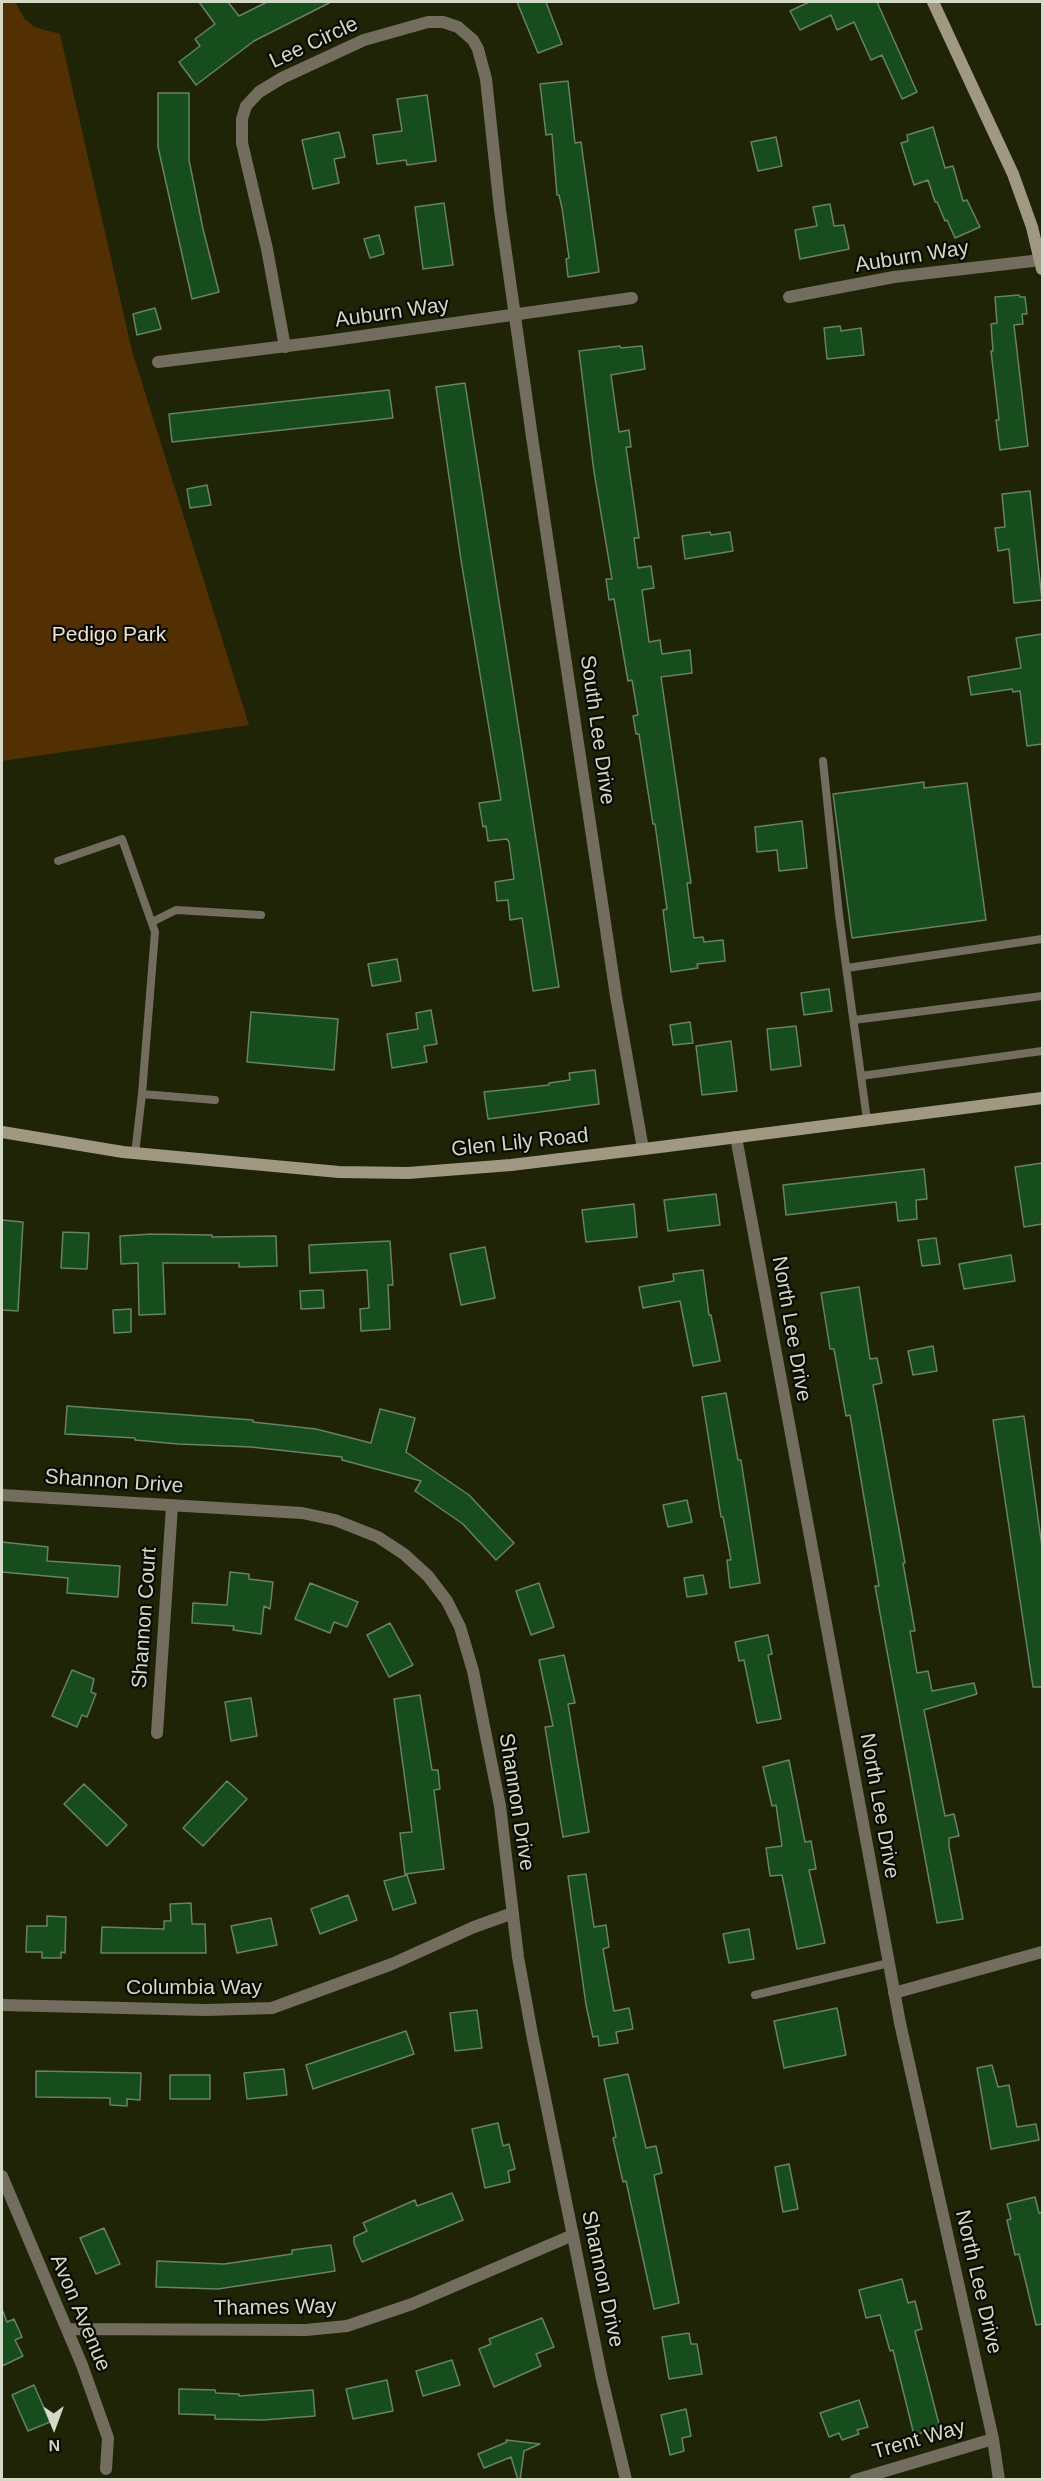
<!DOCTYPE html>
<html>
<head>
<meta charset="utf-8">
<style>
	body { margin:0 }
	#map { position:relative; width:1044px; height:2481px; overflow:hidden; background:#1f2406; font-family:Arial,sans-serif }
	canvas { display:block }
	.frame { position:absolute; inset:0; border:3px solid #d4d8c7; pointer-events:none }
	.north { position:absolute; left:24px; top:2397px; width:60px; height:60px; -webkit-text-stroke:4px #0a0c03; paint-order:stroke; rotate:179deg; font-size:16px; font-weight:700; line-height:24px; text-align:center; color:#d4d8c7 }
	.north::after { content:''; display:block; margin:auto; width:21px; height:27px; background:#d4d8c7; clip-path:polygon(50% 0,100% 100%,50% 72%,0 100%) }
</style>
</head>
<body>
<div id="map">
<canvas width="1044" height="2481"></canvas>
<div class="frame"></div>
<div class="north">N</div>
</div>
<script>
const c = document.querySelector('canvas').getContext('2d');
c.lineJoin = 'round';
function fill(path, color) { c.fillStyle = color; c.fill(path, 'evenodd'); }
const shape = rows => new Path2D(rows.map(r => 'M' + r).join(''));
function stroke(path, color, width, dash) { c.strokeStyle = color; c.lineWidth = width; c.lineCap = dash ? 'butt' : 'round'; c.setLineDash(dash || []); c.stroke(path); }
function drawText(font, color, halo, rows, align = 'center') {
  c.font = font + ' Arial,sans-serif'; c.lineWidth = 4.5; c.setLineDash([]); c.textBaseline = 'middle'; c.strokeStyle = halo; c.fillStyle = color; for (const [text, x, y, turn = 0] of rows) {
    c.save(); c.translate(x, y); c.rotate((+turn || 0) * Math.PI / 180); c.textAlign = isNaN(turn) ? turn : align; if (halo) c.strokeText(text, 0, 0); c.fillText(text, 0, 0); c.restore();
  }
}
const green = shape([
	[2,2,15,2,24,18,34,27,60,34,132,351,249,725,2,761]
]);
const building = shape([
	[199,2,228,2,239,16,267,2,331,2,254,41,196,85,179,62,200,46,195,39,215,24,199,2],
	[517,2,546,2,562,44,538,53,517,2],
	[809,2,877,2,917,92,902,99,882,55,871,60,854,22,837,30,831,15,800,30,790,11,809,2],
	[568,81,575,143,581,142,599,272,568,277,566,259,569,258,562,208,559,195,557,195,552,134,546,135,540,84,568,81],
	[158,93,189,93,189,160,203,229,219,292,192,299,158,147,158,93],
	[427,95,436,161,407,165,406,160,377,164,373,135,402,131,397,99,427,95],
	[933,127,945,168,953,166,963,201,967,200,980,227,955,238,947,220,945,221,937,202,935,202,928,180,914,185,901,143,908,141,907,135,933,127],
	[339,132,345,157,334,159,339,183,313,189,302,140,339,132],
	[776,137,782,166,758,171,751,142,776,137],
	[444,203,453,265,423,269,415,207,444,203],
	[830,204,834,226,844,225,849,249,800,259,795,230,817,226,813,207,830,204],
	[379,235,384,254,370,258,364,239,379,235],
	[1019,295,1020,297,1025,297,1027,314,1022,314,1023,324,1014,325,1028,446,1000,450,996,420,999,420,991,351,993,351,991,324,997,323,995,297,1019,295],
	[155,308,161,329,137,335,133,314,155,308],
	[840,326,841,331,861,328,864,355,827,359,824,328,840,326],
	[620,346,621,348,642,346,645,369,611,375,619,432,629,430,631,447,626,447,639,538,634,538,638,568,651,566,654,588,642,590,649,642,660,640,662,654,690,650,692,673,661,677,691,883,687,883,694,938,703,937,704,942,723,940,725,961,697,964,698,968,671,972,663,910,667,909,655,824,653,824,639,734,636,734,633,716,638,715,632,680,628,681,614,599,609,600,606,579,612,579,594,472,579,351,620,346],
	[465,383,559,987,533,991,522,918,510,920,508,900,497,901,495,882,514,879,509,842,507,839,488,841,486,826,483,827,479,803,501,800,461,560,436,387,465,383],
	[389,390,393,418,172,442,169,414,389,390],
	[207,485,211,505,190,508,187,489,207,485],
	[1030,491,1042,600,1014,603,1009,549,998,551,995,528,1005,527,1002,494,1030,491],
	[710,532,711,535,730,532,733,551,685,559,682,536,710,532],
	[1042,634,1042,744,1027,746,1020,691,1013,692,1012,689,971,695,968,677,1021,668,1016,638,1042,634],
	[924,782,924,788,967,783,986,920,852,938,833,794,924,782],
	[802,821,807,868,779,871,777,850,757,852,755,827,802,821],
	[397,959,401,981,372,986,368,964,397,959],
	[829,989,832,1011,804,1015,801,993,829,989],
	[431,1010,437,1044,424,1046,427,1062,392,1068,387,1034,418,1029,416,1013,431,1010],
	[251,1012,338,1019,334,1070,247,1062,251,1012],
	[690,1022,693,1043,673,1045,670,1025,690,1022],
	[796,1026,801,1066,771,1070,767,1029,796,1026],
	[731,1041,737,1091,702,1095,696,1046,731,1041],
	[595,1070,599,1104,488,1119,484,1092,549,1085,549,1083,570,1080,569,1073,595,1070],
	[1042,1163,1042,1224,1024,1227,1015,1167,1042,1163],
	[924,1169,927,1199,916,1200,917,1219,898,1221,896,1202,786,1215,783,1185,924,1169],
	[716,1194,720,1225,668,1231,664,1200,716,1194],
	[634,1204,637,1237,586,1242,582,1210,634,1204],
	[2,1220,23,1222,18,1311,2,1310,2,1220],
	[63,1232,89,1233,87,1269,61,1268,63,1232],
	[152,1234,212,1235,212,1237,276,1236,277,1266,239,1267,239,1263,163,1263,165,1314,139,1315,138,1263,121,1264,120,1236,152,1234],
	[936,1238,940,1264,922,1266,918,1240,936,1238],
	[390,1241,393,1285,388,1285,390,1329,361,1331,360,1309,369,1308,367,1270,310,1273,309,1245,390,1241],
	[485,1247,495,1298,461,1305,450,1254,485,1247],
	[1011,1255,1015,1281,964,1289,959,1264,1011,1255],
	[703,1270,709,1315,711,1315,720,1361,693,1366,680,1301,643,1308,639,1287,674,1281,673,1274,703,1270],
	[859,1287,870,1359,877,1358,882,1383,873,1385,905,1563,903,1563,915,1631,910,1631,917,1673,928,1671,932,1691,974,1683,977,1694,924,1710,945,1816,954,1814,959,1836,949,1838,949,1846,963,1919,937,1923,875,1586,879,1586,850,1415,846,1416,834,1349,830,1349,821,1293,859,1287],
	[323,1290,324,1308,301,1309,300,1291,323,1290],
	[131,1309,131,1332,114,1333,113,1310,131,1309],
	[933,1346,937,1371,913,1375,908,1351,933,1346],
	[726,1393,738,1460,741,1460,760,1583,730,1588,727,1560,731,1560,723,1517,721,1517,702,1397,726,1393],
	[67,1406,253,1420,253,1422,316,1429,371,1443,380,1409,415,1418,406,1452,469,1495,514,1543,496,1560,463,1524,415,1491,421,1481,342,1460,342,1457,251,1447,178,1444,135,1440,135,1438,65,1434,67,1406],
	[1024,1416,1042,1547,1042,1687,1033,1687,993,1420,1024,1416],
	[687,1500,692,1522,668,1527,663,1505,687,1500],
	[2,1542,48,1547,47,1561,120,1566,118,1597,67,1593,68,1578,2,1572,2,1542],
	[230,1572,249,1574,249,1579,273,1582,270,1609,264,1606,261,1634,233,1630,234,1626,192,1623,193,1603,227,1605,230,1572],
	[703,1575,707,1594,687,1597,684,1578,703,1575],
	[310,1583,358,1602,347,1627,334,1622,330,1633,295,1619,310,1583],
	[539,1583,554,1627,531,1635,516,1591,539,1583],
	[390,1623,413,1665,389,1677,367,1635,390,1623],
	[768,1635,772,1654,768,1655,781,1719,757,1723,744,1660,739,1661,735,1642,768,1635],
	[564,1655,575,1703,568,1704,589,1832,563,1837,545,1727,553,1726,539,1660,564,1655],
	[72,1670,94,1679,91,1692,96,1694,87,1717,82,1715,77,1727,52,1716,72,1670],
	[420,1695,432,1770,438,1770,440,1789,434,1790,444,1869,405,1874,400,1833,412,1832,394,1699,420,1695],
	[251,1698,257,1736,231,1741,225,1702,251,1698],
	[789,1760,805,1842,811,1841,816,1869,809,1870,825,1943,797,1949,782,1875,770,1876,766,1848,782,1846,776,1805,772,1806,763,1767,789,1760],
	[227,1781,247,1799,203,1846,183,1828,227,1781],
	[84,1784,127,1825,107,1846,64,1804,84,1784],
	[586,1874,594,1927,606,1925,609,1947,603,1949,614,2011,629,2008,633,2029,616,2032,618,2043,599,2046,598,2036,593,2037,586,2005,568,1876,586,1874],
	[407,1875,416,1903,393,1910,384,1881,407,1875],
	[348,1895,357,1920,320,1934,311,1909,348,1895],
	[191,1903,192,1924,205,1924,206,1953,101,1953,102,1927,164,1929,164,1921,171,1921,170,1904,191,1903],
	[47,1916,66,1917,65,1953,61,1952,61,1958,42,1958,42,1952,26,1952,27,1926,47,1926,47,1916],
	[271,1918,277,1945,237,1953,231,1926,271,1918],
	[749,1929,754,1959,729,1963,723,1934,749,1929],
	[837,2008,846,2055,784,2068,774,2021,837,2008],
	[477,2010,482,2048,455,2051,450,2013,477,2010],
	[406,2031,414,2054,313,2089,306,2065,406,2031],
	[992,2065,998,2087,1009,2085,1017,2127,1036,2124,1039,2140,991,2149,977,2068,992,2065],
	[284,2069,287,2095,247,2099,244,2073,284,2069],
	[36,2071,141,2073,140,2100,127,2099,127,2106,110,2105,110,2098,36,2097,36,2071],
	[628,2074,646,2148,656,2146,662,2173,654,2175,679,2303,654,2309,626,2181,623,2182,613,2138,616,2137,604,2079,628,2074],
	[170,2075,210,2075,210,2099,170,2099,170,2075],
	[498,2123,503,2146,509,2144,515,2169,508,2171,510,2182,485,2188,472,2129,498,2123],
	[789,2164,798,2209,783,2212,775,2167,789,2164],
	[452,2193,463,2220,362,2262,354,2243,354,2237,367,2231,363,2223,415,2200,417,2206,452,2193],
	[1035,2197,1039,2213,1042,2212,1042,2324,1036,2325,1019,2254,1015,2255,1007,2220,1011,2219,1007,2204,1035,2197],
	[104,2228,120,2264,96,2274,80,2238,104,2228],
	[331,2245,335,2271,218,2289,156,2287,157,2261,224,2264,292,2254,292,2250,331,2245],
	[902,2279,908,2303,915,2301,922,2329,915,2331,940,2428,914,2435,893,2350,890,2351,880,2315,866,2318,859,2290,902,2279],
	[2,2309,7,2322,14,2319,22,2337,15,2340,23,2356,2,2366,2,2309],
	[542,2318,554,2347,536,2354,541,2366,494,2387,479,2349,491,2344,489,2339,542,2318],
	[689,2333,691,2344,697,2344,702,2374,669,2379,662,2337,689,2333],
	[452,2360,460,2385,423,2396,416,2371,452,2360],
	[387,2380,393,2411,353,2419,346,2389,387,2380],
	[34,2385,50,2422,28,2431,12,2395,34,2385],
	[179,2389,215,2390,216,2393,239,2394,239,2396,313,2390,315,2416,263,2420,215,2419,215,2415,179,2414,179,2389],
	[859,2400,868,2427,857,2430,859,2434,842,2440,839,2433,829,2437,820,2413,859,2400],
	[686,2409,691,2436,682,2438,684,2451,670,2455,661,2415,686,2409],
	[506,2440,540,2444,524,2451,520,2480,518,2480,511,2457,484,2468,478,2454,507,2442,506,2440]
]);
const lane = shape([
	[823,761,839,915,867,1120],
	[58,861,122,839,155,932,142,1094,135,1154],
	[152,922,176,910,261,915],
	[847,968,1042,939],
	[854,1020,1042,996],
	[861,1076,1042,1051],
	[142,1094,215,1100],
	[755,1995,889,1963]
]);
const street = shape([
	[789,297,894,277,1041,260],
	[285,347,267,249,242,143,242,119,246,106,259,92,282,78,364,40,428,22,443,22,458,27,473,40,478,49,486,79,500,210,532,437,616,996,643,1149],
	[158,362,327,341,632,298],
	[736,1137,900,2023,993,2439,999,2480],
	[2,1495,302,1513,335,1520,378,1537,404,1554,428,1576,447,1601,460,1627,473,1671,500,1806,518,1957,532,2034,602,2379,626,2480],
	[157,1733,172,1506],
	[894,1993,1042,1952],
	[2,2005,206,2010,272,2008,392,1964,474,1927,513,1913],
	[2,2176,82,2365,108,2438,106,2469],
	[67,2329,306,2330,347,2326,412,2304,573,2235],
	[855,2480,993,2439]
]);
const secondary = shape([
	[933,2,1013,174,1032,227,1042,269],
	[2,1132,123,1152,339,1172,408,1173,511,1165,660,1147,1042,1098]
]);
const streetNames = [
	["Lee Circle",314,43,-25],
	["Auburn Way",912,257,-9],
	["Auburn Way",392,313,-8],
	["South Lee Drive",597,730,82],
	["Glen Lily Road",520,1143,-6],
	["North Lee Drive",791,1329,80],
	["Shannon Drive",114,1482,4],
	["Shannon Court",145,1618,-86],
	["Shannon Drive",516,1802,81],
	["North Lee Drive",879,1806,80],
	["Columbia Way",194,1988],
	["Shannon Drive",602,2279,78],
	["North Lee Drive",978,2282,77],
	["Thames Way",275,2308,-1],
	["Avon Avenue",80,2313,67],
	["Trent Way",919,2440,-16]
];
const parkNames = [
	["Pedigo Park",109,635]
];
fill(green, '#532f04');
fill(building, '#174d1d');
stroke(building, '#688168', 1.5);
stroke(lane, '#726d5f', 8);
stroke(street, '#726d5f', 12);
stroke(secondary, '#a09882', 12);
drawText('21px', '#d4d8c7', '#0a0c03', streetNames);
drawText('21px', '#f3e1d0', '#0a0c03', parkNames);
</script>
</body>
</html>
